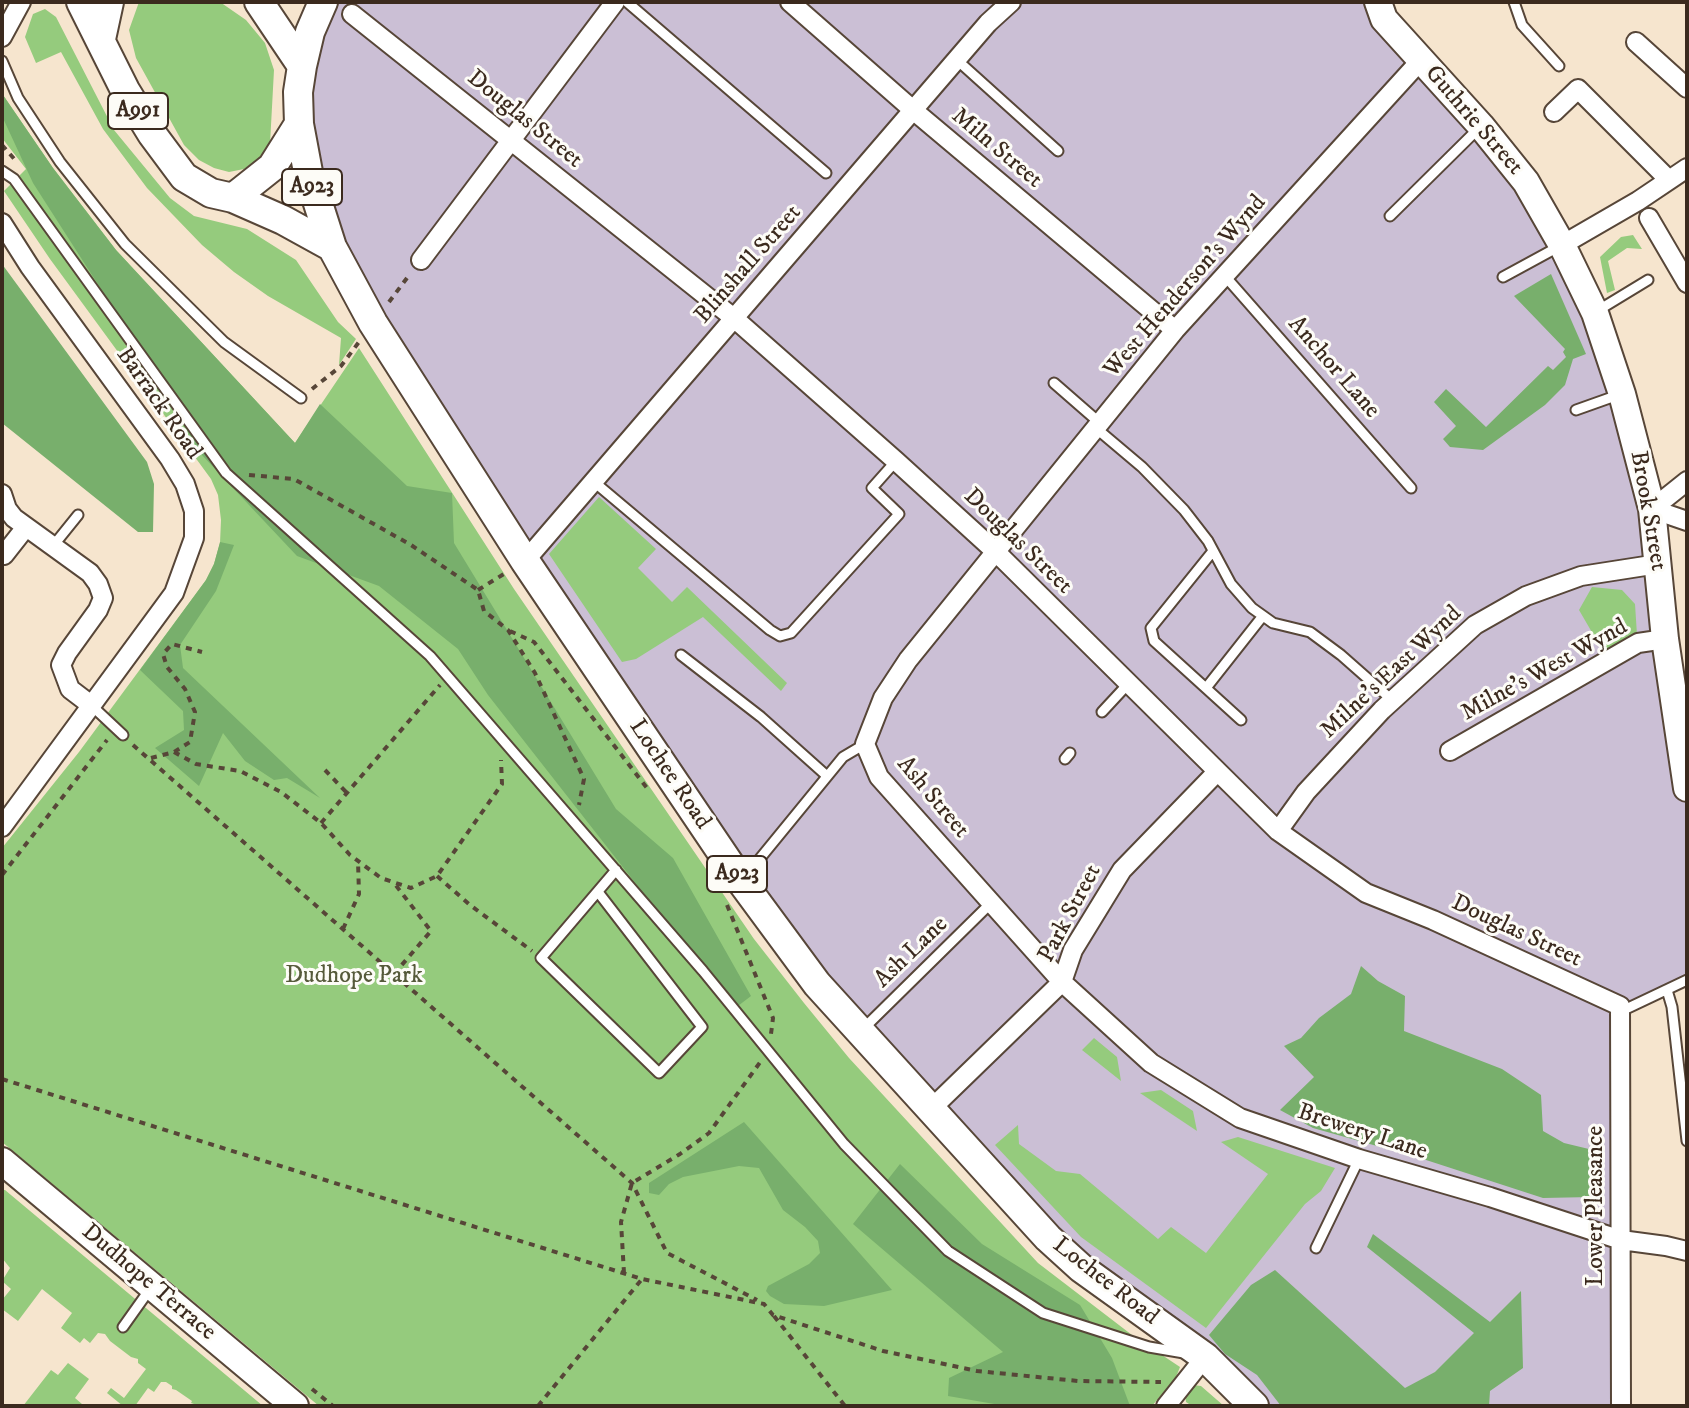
<!DOCTYPE html>
<html>
<head>
<meta charset="utf-8">
<style>
	body { margin:0 }
	#map { position:relative; width:1689px; height:1408px; overflow:hidden; background:#f6e5ce; font-family:"IM FELL DW Pica",serif }
	canvas { display:block }
	.frame { position:absolute; inset:0; border:4px solid #3b2a1e; pointer-events:none }
</style>
</head>
<body>
<div id="map">
<canvas width="1689" height="1408"></canvas>
<div class="frame"></div>
</div>
<script>
const c = document.querySelector('canvas').getContext('2d');
c.lineJoin = 'round';
function fill(path, color) { c.fillStyle = color; c.fill(path, 'evenodd'); }
const shape = rows => new Path2D(rows.map(r => 'M' + r).join(''));
function stroke(path, color, width, dash) { c.strokeStyle = color; c.lineWidth = width; c.lineCap = dash ? 'butt' : 'round'; c.setLineDash(dash || []); c.stroke(path); }
function drawText(font, color, halo, rows, align = 'center') {
  c.font = font + ' "IM FELL DW Pica",serif'; c.lineWidth = 6; c.setLineDash([]); c.textBaseline = 'middle'; c.strokeStyle = halo; c.fillStyle = color; for (const [text, x, y, turn = 0] of rows) {
    c.save(); c.translate(x, y); c.rotate((+turn || 0) * Math.PI / 180); c.textAlign = isNaN(turn) ? turn : align; if (halo) c.strokeText(text, 0, 0); c.fillText(text, 0, 0); c.restore();
  }
}
const industrial = shape([
	[323,2,1378,2,1526,182,1622,394,1687,788,1687,980,1628,1008,1621,1406,1264,1406,1082,1259,823,977,370,312,299,124]
]);
const green = shape([
	[139,2,220,2,246,20,265,43,274,70,270,144,261,157,244,169,229,172,214,168,199,160,184,145,136,58,129,30],
	[45,9,56,17,114,130,170,198,194,216,247,229,296,260,338,322,356,339,339,365,341,338,268,296,234,272,202,245,147,188,103,129,61,52,36,63,25,37,33,14],
	[3,95,53,168,116,250,295,443,359,348,514,589,754,939,804,1003,849,1058,1038,1263,1132,1335,1180,1367,1176,1377,1152,1406,319,1406,2,1142,2,848,79,752,206,580,214,564,220,543,221,520,218,495,211,479,50,259,4,191,26,169,2,138],
	[1633,235,1642,249,1627,248,1608,261,1615,290,1607,293,1600,257,1621,237],
	[599,497,656,549,638,568,672,602,687,587,787,683,781,691,703,617,636,659,622,662,549,554],
	[1592,587,1622,590,1635,604,1637,635,1604,653,1579,610],
	[1094,1038,1117,1057,1121,1081,1082,1050],
	[1161,1090,1193,1111,1197,1131,1140,1093],
	[1018,1125,1019,1144,1056,1171,1080,1174,1158,1239,1171,1227,1206,1253,1268,1174,1221,1142,1238,1137,1335,1168,1321,1191,1305,1204,1206,1328,1081,1237,995,1145],
	[2,1190,5,1190,263,1406,200,1406,191,1403,192,1401,176,1390,172,1389,172,1386,166,1382,161,1382,154,1392,148,1388,135,1406,123,1406,107,1393,111,1388,124,1398,146,1369,138,1363,138,1359,131,1357,110,1341,105,1334,98,1333,90,1343,84,1338,80,1343,61,1328,72,1313,42,1289,18,1321,2,1309,2,1300,11,1289,2,1281,10,1268,2,1258],
	[68,1363,89,1379,75,1398,82,1404,81,1406,23,1406,51,1370,58,1375],
	[1193,1385,1201,1386,1224,1406,1192,1406,1186,1402,1185,1394]
]);
const forest = shape([
	[3,95,53,168,116,250,295,443,320,404,407,486,452,493,454,543,616,809,673,858,751,996,734,1009,488,695,458,649,379,586,297,556,201,454,99,286,33,183,2,116],
	[2,264,147,462,154,484,153,532,138,532,2,423],
	[1551,274,1586,354,1573,359,1565,385,1545,405,1483,450,1450,447,1443,439,1456,426,1434,402,1446,389,1486,427,1548,366,1553,370,1566,357,1563,352,1565,349,1514,296],
	[220,542,234,545,216,591,180,645,183,668,320,798,287,778,274,780,245,761,223,733,199,786,155,748,184,730,183,711,140,670,206,580,214,564],
	[1361,966,1378,981,1405,996,1404,1031,1502,1069,1541,1095,1543,1131,1564,1143,1593,1150,1597,1183,1591,1197,1543,1198,1423,1159,1313,1128,1280,1110,1314,1077,1284,1046,1301,1038,1319,1018,1351,994],
	[744,1122,892,1290,824,1306,784,1304,770,1296,766,1291,768,1286,809,1264,820,1253,818,1241,805,1227,783,1210,759,1168,739,1166,683,1177,669,1184,659,1195,649,1193,649,1183],
	[900,1164,982,1244,1080,1305,1112,1358,1130,1406,1006,1406,948,1396,949,1378,1003,1352,853,1224],
	[1373,1234,1490,1322,1521,1291,1523,1368,1490,1391,1489,1406,1281,1406,1257,1375,1225,1354,1209,1335,1251,1285,1275,1270,1405,1388,1435,1372,1474,1333,1367,1247]
]);
const path = shape([
	[2,145,16,161],
	[389,302,410,274],
	[312,389,341,366,359,342],
	[249,475,294,479,411,545,478,590,484,611,508,630,535,673,584,779,579,805],
	[478,590,507,572],
	[510,631,534,642,647,788],
	[133,745,632,1183,667,1253,757,1300],
	[174,752,196,764,240,771,281,792,321,823,350,855,381,878,411,888,437,876,502,784,501,760],
	[151,758,174,752,190,742,195,712,185,689,167,667,163,654,172,644,202,652],
	[325,770,347,793],
	[321,823,440,685],
	[2,875,107,740],
	[437,876,470,905,532,951],
	[727,905,773,1018,771,1034],
	[343,929,359,894,358,861],
	[394,974,431,931,394,883],
	[2,1079,642,1279,764,1304,773,1315,883,1351,977,1371,1078,1381,1161,1382],
	[624,1273,621,1222,632,1183,680,1154,709,1133,761,1061],
	[774,1316,845,1406],
	[312,1389,333,1406],
	[538,1406,642,1279]
]);
const lane = shape([
	[627,2,826,173],
	[1514,2,1522,25,1559,66],
	[957,60,1058,151],
	[2,61,18,98,60,162,125,244,224,342,301,398],
	[2,171,14,179,226,473,430,656,703,971,844,1144,948,1251,1043,1313,1149,1347,1184,1353],
	[1390,216,1479,128],
	[1224,275,1411,488],
	[1503,277,1560,246],
	[1597,311,1648,280],
	[1054,383,1101,424],
	[1576,410,1621,394],
	[1097,429,1142,467,1184,510,1208,541,1231,584,1252,608,1273,623,1310,632,1341,655,1392,700],
	[593,481,770,630,780,636,791,633,899,514,872,488,896,461],
	[53,546,78,515],
	[1213,551,1151,628,1154,641,1241,720],
	[681,655,761,717,827,776],
	[1206,688,1262,617],
	[91,705,123,735],
	[1102,712,1128,684],
	[1065,759,1070,753],
	[744,878,843,757,865,744],
	[598,892,702,1027,659,1073,541,958,616,870],
	[1667,990,1672,1007,1687,1141],
	[1620,1006,1628,1008,1687,980],
	[863,1029,992,902],
	[1316,1248,1359,1159],
	[123,1327,150,1289]
]);
const street = shape([
	[790,2,913,110,1175,330],
	[352,14,735,319,896,461,996,552,1278,831,1366,893,1433,920,1620,1006,1621,1406],
	[2,37,21,2],
	[1636,42,1687,88],
	[1421,60,1175,330,908,660,883,698,865,744,879,777,1062,982,1151,1063,1240,1118,1359,1159,1490,1197,1621,1240,1666,1246,1687,1251],
	[1554,112,1578,89,1668,179],
	[1649,218,1687,283],
	[2,223,30,267,170,459,185,484,194,511,194,538,174,593,2,827],
	[1562,245,1638,201,1687,168],
	[421,260,615,2],
	[2,494,7,509,14,518,90,573,98,584,103,598,98,610,67,653,61,665,70,689,91,705],
	[1652,509,1687,481],
	[1652,509,1687,521],
	[4,555,26,527],
	[525,561,988,23,1011,2],
	[1450,751,1638,643,1665,639],
	[1278,831,1306,792,1382,710,1475,625,1526,596,1581,576,1658,564],
	[930,1110,1062,982,1073,950,1122,870,1216,773],
	[1166,1406,1205,1357]
]);
const secondary = shape([
	[1378,2,1384,19,1481,126,1526,182,1562,245,1595,313,1622,394,1652,509,1665,639,1687,788],
	[2,1161,295,1406]
]);
const primary = shape([
	[81,2,125,90,152,134,184,177,211,193,233,198,283,220,332,247],
	[259,2,302,66],
	[323,2,310,32,302,66,298,92,299,124,308,172,332,247,373,323,525,561,741,881,817,984,1048,1238,1081,1268,1205,1357,1254,1406],
	[101,39,109,2],
	[233,198,272,167,299,124]
]);
const shields = [
	[138,111,60],
	[312,187,60],
	[737,874,60]
];
const shieldNames = [
	["A991",138,111],
	["A923",312,187],
	["A923",737,874]
];
const streetNames = [
	["Douglas Street",524,120,39],
	["Guthrie Street",1473,121,49],
	["Miln Street",996,149,40],
	["Blinshall Street",749,265,-49],
	["West Henderson's Wynd",1186,287,-49],
	["Anchor Lane",1333,368,49],
	["Barrack Road",158,404,55],
	["Brook Street",1647,511,80],
	["Douglas Street",1017,542,44],
	["Milne's West Wynd",1545,671,-29],
	["Milne's East Wynd",1392,673,-43],
	["Lochee Road",669,775,56],
	["Ash Street",932,798,50],
	["Park Street",1071,914,-62],
	["Douglas Street",1516,932,25],
	["Ash Lane",912,953,-44],
	["Brewery Lane",1362,1133,18],
	["Lower Pleasance",1597,1206,-90],
	["Lochee Road",1105,1282,38],
	["Dudhope Terrace",148,1283,40]
];
const parkNames = [
	["Dudhope Park",354,977]
];
fill(industrial, '#cbbfd5');
fill(green, '#95cb7d');
fill(forest, '#78af6c');
stroke(lane, '#574638', 13);
stroke(street, '#574638', 22);
stroke(secondary, '#574638', 30);
stroke(primary, '#574638', 32);
stroke(path, '#574638', 4, [6, 6]);
stroke(lane, '#fff', 9);
stroke(street, '#fff', 18);
stroke(secondary, '#fff', 26);
stroke(primary, '#fff', 28);
for (const [x, y, w] of shields) { const box = new Path2D(); box.roundRect(x - w / 2, y - 18, w, 36, 6); c.fillStyle = '#fdfcf7'; c.fill(box); stroke(box, '#3b2a1e', 2); }
drawText('bold 22px', '#3b2a1e', null, shieldNames);
drawText('24px', '#3b2a1e', '#fdfcf7', streetNames);
drawText('24px', '#565a3a', '#fdfcf7', parkNames);
</script>
</body>
</html>
